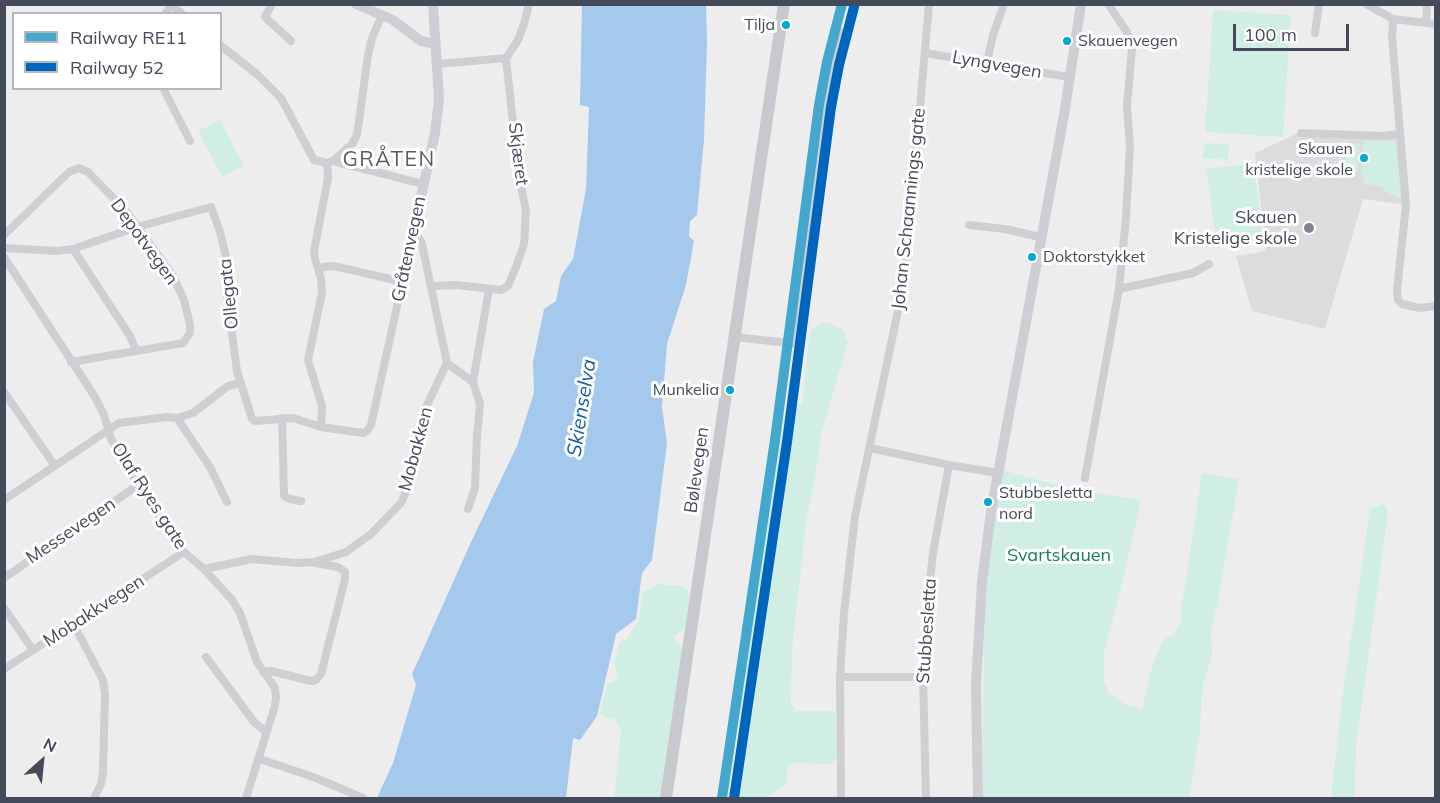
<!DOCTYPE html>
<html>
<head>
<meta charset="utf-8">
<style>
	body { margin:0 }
	#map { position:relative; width:1440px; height:803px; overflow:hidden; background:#eeeded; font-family:Mulish,sans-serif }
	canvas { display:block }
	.frame { position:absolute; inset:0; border:6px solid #454a5a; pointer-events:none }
	.legend { position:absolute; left:12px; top:12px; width:210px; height:78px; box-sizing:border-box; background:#fff; border:2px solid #b5b7bd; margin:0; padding:8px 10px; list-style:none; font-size:18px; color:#454a5a }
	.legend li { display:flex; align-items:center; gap:12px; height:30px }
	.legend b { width:30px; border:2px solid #b5b7bd }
	.north { position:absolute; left:12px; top:731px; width:60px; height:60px; -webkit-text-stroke:4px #fff; paint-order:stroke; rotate:27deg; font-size:16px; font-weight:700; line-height:24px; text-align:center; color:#454a5a }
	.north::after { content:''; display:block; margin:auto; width:21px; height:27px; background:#454a5a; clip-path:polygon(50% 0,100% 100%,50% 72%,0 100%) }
	.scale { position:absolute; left:1233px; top:24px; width:116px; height:27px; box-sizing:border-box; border:3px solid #454a5a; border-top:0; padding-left:8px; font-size:18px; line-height:21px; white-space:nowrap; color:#454a5a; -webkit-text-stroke:4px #fff; paint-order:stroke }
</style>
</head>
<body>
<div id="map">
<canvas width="1440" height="803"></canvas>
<div class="frame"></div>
<ul class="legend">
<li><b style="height:8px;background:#44a8ce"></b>Railway RE11</li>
<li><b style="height:8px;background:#0065bd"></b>Railway 52</li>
</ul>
<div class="north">N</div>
<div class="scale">100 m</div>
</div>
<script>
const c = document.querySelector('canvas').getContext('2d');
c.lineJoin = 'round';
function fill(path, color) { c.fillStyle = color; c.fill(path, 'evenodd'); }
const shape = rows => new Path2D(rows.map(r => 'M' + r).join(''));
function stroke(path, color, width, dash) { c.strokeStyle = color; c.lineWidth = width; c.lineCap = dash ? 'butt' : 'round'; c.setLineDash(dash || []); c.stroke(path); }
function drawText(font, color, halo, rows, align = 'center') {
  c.font = font + ' Mulish,sans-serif'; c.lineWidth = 6; c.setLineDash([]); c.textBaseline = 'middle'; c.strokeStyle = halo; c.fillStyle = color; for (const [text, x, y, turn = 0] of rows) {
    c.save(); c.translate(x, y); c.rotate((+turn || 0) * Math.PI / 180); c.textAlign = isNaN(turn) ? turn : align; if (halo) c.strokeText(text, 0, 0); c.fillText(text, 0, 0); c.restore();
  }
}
const education = shape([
	[1296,134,1396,139,1406,205,1363,199,1325,329,1252,311,1236,256,1266,251,1255,153]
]);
const green = shape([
	[1213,10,1291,15,1283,137,1205,132],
	[220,120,244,166,222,177,198,131],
	[1364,140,1396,141,1401,198,1388,193,1380,186,1365,184,1361,170],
	[1341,142,1360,144,1357,172,1338,170],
	[1204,143,1229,144,1228,160,1203,158],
	[1253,163,1264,241,1217,248,1206,169],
	[822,323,829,323,842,329,848,342,821,434,815,479,807,516,792,649,791,703,796,711,829,711,835,713,836,759,831,764,794,763,788,768,785,786,764,798,734,798,740,707,741,652,775,441,789,406,802,403,810,330],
	[1002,470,1079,491,1141,500,1121,588,1104,652,1104,681,1109,693,1124,704,1142,709,1153,664,1162,641,1174,634,1182,621,1182,605,1202,473,1239,479,1218,600,1211,631,1212,656,1202,688,1200,731,1189,798,982,798,985,583],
	[1384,503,1388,512,1356,747,1355,798,1331,798,1343,693,1370,509],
	[659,584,679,586,688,590,690,599,686,627,673,637,677,644,684,648,662,798,614,798,621,730,615,719,602,716,600,713,607,684,617,680,618,673,614,665,619,643,628,638,639,619,642,593]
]);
const water = shape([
	[582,5,706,5,707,43,704,140,697,215,690,221,689,236,694,241,686,285,667,344,662,407,667,443,652,560,642,573,636,619,616,634,597,716,580,740,573,738,566,798,377,798,393,763,416,685,412,674,471,542,517,446,534,393,533,362,544,309,556,301,561,276,573,259,586,189,589,107,580,105]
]);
const street = shape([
	[171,4,182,14],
	[272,4,265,17,291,41],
	[1366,4,1393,19,1436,24],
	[165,14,172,4],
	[1393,19,1392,37,1406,205,1397,290,1398,300,1402,304,1420,308,1436,306],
	[1426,23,1427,4],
	[1315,33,1319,4],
	[220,45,258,75,281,98,314,160,327,163,333,161,423,184],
	[925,53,1069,77],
	[987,63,993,35,1004,4],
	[438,64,506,58],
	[163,88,190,141],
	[1301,133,1383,136,1400,134],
	[333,161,352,144,357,135,368,55,372,38,382,15],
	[969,225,1005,229,1040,237],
	[414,229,422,244,447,363,473,382],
	[4,235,69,172,79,168,88,172,127,212,173,276,184,300,190,325,190,333,183,343,71,362],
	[4,248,56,251,73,249,137,227,211,207,220,232,226,257,227,296,237,371,252,419,255,421,293,418,321,427,363,433,367,431,371,425,414,229],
	[73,249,130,336,136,350],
	[4,257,95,397,104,415,111,439,138,485,184,552,204,569,233,601,240,613,257,662,275,688,276,696,275,706,246,798],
	[319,270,324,267,334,266,403,282],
	[432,286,456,285,501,290,508,286,516,267,524,244,526,211,518,170,506,58,518,40,524,24,529,4],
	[1119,289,1193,273,1209,264],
	[735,337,797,344,810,215,840,32],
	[4,392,55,466],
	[177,418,210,467,227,502],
	[282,418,284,496,290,499,301,501],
	[321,427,322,406,308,360,322,293,321,278,315,259,314,251,328,178,327,163],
	[870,448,949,465,998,473],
	[1085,478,1119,289,1126,218,1130,146,1127,106,1132,49,1127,32,1108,4],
	[4,500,119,423,167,417,177,418,193,413,228,386,240,383],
	[468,509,475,488,477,436,480,404,473,382,489,289],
	[204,569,252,559,297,563,314,562,346,552,371,534,401,503,405,494,411,462,427,405,447,363],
	[4,578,138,485],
	[4,608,33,650],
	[74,625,103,680,105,695,103,772,101,784,94,798],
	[206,657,254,722,266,732],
	[4,669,184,552],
	[263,672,271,671,311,681,316,680,321,674,345,579,345,572,338,567,315,563],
	[840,677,923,677],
	[260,759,316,778,363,798],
	[841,798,840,677,844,613,855,516,905,277,929,4],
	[926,798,923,677,927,608,933,553,949,465]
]);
const secondary = shape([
	[356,4,393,20,421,41,435,44],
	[414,229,435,133,439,99,433,4],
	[978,798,976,685,982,582,991,512,1064,115,1081,4]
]);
const primary = shape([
	[666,798,784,4]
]);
const rail1 = shape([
	[722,798,775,440,819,105,827,62,842,4]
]);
const rail2 = shape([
	[734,798,787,442,831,107,839,65,854,7]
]);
const markers = [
	[786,25,5,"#00a9ce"],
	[1067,41,5,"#00a9ce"],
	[1364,158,5,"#00a9ce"],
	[1309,228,6,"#80838d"],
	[1032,257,5,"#00a9ce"],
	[730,390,5,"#00a9ce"],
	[988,502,5,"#00a9ce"]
];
const busNames = [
	["Tilja",775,25],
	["Skauenvegen",1078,41,"left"],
	["Skauen",1353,149],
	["kristelige skole",1353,170],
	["Doktorstykket",1043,257,"left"],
	["Munkelia",719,390],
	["Stubbesletta",999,493,"left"],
	["nord",999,514,"left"]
];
const streetNames = [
	["Lyngvegen",997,65,10],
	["Skjæret",518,154,83],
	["Johan Schaannings gate",909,209,-84],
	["Depotvegen",144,242,54],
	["Gråtenvegen",409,249,-78],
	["Ollegata",229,294,-96],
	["Mobakken",416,449,-75],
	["Bølevegen",697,470,-82],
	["Olaf Ryes gate",149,496,57],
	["Messevegen",71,531,-34],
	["Mobakkvegen",94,611,-33],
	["Stubbesletta",927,631,-86]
];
const poiNames = [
	["Skauen",1297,218],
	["Kristelige skole",1297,239]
];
const parkNames = [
	["Svartskauen",1059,556]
];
const waterNames = [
	["Skienselva",582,408,-81]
];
const quarterNames = [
	["GRÅTEN",389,160]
];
fill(education, '#dcdcdd');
fill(green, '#d1eee4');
fill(water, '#a5c9ec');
stroke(street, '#cecfd3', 8);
stroke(secondary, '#ceced4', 10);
stroke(primary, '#c8c9ce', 12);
stroke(rail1, '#44a8ce', 10);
stroke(rail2, '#0065bd', 10);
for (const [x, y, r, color] of markers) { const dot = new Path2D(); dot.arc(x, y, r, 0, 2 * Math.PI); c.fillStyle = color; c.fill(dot); stroke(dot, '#fff', 2); }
drawText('16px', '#454a5a', '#fff', busNames, 'right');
drawText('18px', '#454a5a', '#fff', streetNames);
drawText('18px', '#454a5a', '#fff', poiNames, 'right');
drawText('18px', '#167b64', '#fff', parkNames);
drawText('italic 20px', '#0b5ba7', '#fff', waterNames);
c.letterSpacing = '1.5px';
drawText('21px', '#595b62', '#fff', quarterNames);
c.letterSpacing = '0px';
</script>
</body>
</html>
